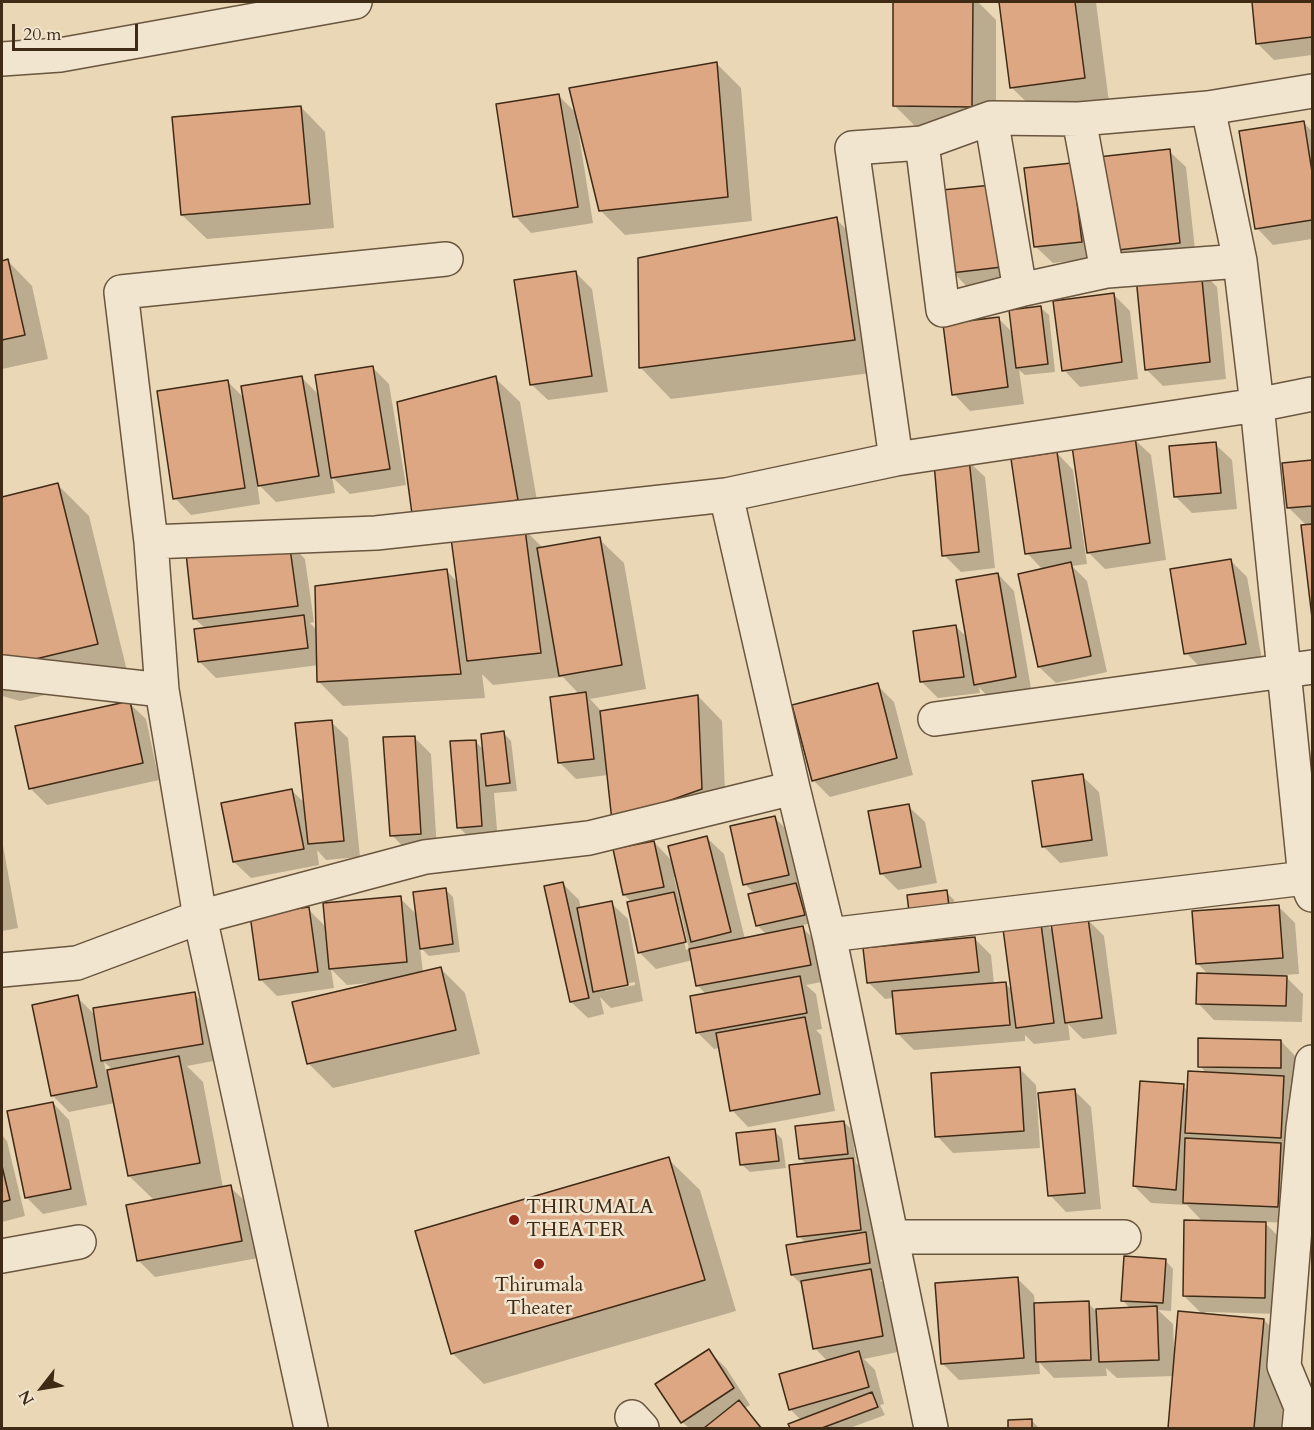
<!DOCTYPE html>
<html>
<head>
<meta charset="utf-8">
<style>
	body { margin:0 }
	#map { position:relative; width:1314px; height:1430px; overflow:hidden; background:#ead7b5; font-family:Cardo,serif }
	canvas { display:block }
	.frame { position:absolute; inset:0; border:3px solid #3f2a16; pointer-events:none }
	.north { position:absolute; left:12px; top:1358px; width:60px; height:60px; -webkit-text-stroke:4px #f1e5cf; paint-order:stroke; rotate:239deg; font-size:16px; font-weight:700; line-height:24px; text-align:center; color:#3f2a16 }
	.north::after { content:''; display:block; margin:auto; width:21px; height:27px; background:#3f2a16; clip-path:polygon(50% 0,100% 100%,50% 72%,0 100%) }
	.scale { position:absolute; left:12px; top:24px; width:126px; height:27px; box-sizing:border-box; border:3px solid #3f2a16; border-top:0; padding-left:8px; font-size:18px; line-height:21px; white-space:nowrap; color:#3f2a16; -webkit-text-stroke:4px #f1e5cf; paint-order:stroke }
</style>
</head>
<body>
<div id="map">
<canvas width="1314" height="1430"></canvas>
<div class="frame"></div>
<div class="north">N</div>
<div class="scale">20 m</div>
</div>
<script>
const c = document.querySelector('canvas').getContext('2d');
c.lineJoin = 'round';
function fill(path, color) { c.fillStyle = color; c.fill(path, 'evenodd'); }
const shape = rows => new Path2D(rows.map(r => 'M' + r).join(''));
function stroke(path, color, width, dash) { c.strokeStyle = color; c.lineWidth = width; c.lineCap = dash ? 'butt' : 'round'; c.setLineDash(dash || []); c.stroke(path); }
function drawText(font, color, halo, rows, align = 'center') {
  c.font = font + ' Cardo,serif'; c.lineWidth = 5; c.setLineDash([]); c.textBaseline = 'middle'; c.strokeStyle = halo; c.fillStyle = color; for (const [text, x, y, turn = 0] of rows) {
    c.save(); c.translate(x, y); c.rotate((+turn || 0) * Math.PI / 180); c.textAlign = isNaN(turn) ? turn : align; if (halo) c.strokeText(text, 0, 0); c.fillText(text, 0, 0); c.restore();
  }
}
const shadow = shape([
	[895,2,978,2,996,20,996,131,919,130,894,105],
	[1000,2,1096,2,1109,102,1036,111,1011,87],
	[1253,2,1312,2,1312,55,1274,60,1257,43],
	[717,64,741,88,752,221,625,235,600,210,581,129,578,129,593,223,531,233,515,216,559,96,577,114],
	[301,107,325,132,334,228,207,239,182,215],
	[1303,122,1312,131,1312,239,1273,245,1257,228],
	[1169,151,1186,167,1196,259,1127,267,1110,250],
	[1072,164,1098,258,1053,263,1036,247],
	[944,191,1017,283,969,289,953,272],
	[836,219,867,250,886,371,671,399,640,367],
	[8,261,32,286,48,359,2,369,2,262],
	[1201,271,1217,287,1226,379,1163,386,1146,369],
	[576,273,592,289,608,392,548,400,531,384],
	[1113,294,1130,311,1138,379,1080,387,1064,370],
	[1040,307,1049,315,1055,372,1025,375,1019,370,1024,404,970,411,954,394,998,318,1014,334],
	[372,367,389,384,406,485,350,494,332,477,335,493,276,502,257,483,260,504,191,515,175,498,228,382,245,399,302,378,320,396],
	[495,378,520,402,541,524,525,530,543,548,599,539,624,563,646,689,590,699,602,712,698,696,722,721,726,814,645,842,646,844,654,842,673,862,707,838,724,854,745,939,767,935,757,925,755,894,745,884,774,817,791,834,812,923,789,928,790,931,803,928,819,945,827,981,806,985,816,994,822,1029,816,1030,821,1035,835,1111,748,1127,732,1110,720,1048,714,1049,697,1032,706,994,698,986,693,960,656,969,639,952,632,902,624,895,638,846,613,821,608,775,576,779,560,763,580,695,563,677,493,685,482,674,485,698,343,706,319,682,319,665,216,678,200,662,206,629,195,619,289,542,305,559,314,622,310,623,318,631,447,571,458,583],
	[674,877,677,877,683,903,679,898],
	[677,910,680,910,689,949,686,950],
	[1134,439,1151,455,1166,560,1105,569,1088,552],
	[1215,444,1232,460,1237,509,1192,513,1176,497],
	[1057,453,1073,470,1087,564,1072,566,1087,581,1107,672,1056,683,1039,667,1020,575,1043,570,1027,553],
	[968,461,985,477,995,568,961,572,944,555],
	[1312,461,1312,606,1302,527,1307,526,1289,508,1284,465],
	[58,485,89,516,128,675,20,701,2,696,2,499],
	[1230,560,1247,577,1262,660,1203,670,1186,653],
	[998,574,1014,591,1032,694,992,701,979,687,980,693,938,698,922,682,956,627,968,638],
	[877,685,894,702,913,775,830,797,813,780],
	[129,703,146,719,159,780,47,805,30,788],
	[331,722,348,738,360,857,326,860,317,850,319,865,251,878,234,862,292,791,306,804],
	[503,732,511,741,517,791,494,793,498,842,475,844,459,827,475,741,484,750],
	[414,737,431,754,437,850,408,852,392,835],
	[1082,776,1099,792,1108,856,1060,863,1043,846],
	[908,806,925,822,937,883,898,890,881,873],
	[2,840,18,928,2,931],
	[562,883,579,900,581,909,611,903,628,919,643,1001,611,1008,600,997,604,1014,588,1018,571,1002],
	[635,982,635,985,605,991,605,988],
	[445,889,453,897,460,952,429,956,420,947,423,973,441,969,465,993,480,1054,333,1088,308,1063,369,983,347,985,331,969,334,988,277,996,261,980,308,909,326,927,400,898,417,915],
	[946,892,954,900,957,922,919,927],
	[1279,907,1295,923,1299,974,1284,975,1303,994,1302,1022,1214,1020,1198,1003,1209,975,1197,963],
	[1040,918,1054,932,1087,919,1104,936,1117,1034,1083,1039,1068,1024,1070,1040,1034,1044,1025,1035,1025,1041,914,1050,897,1033,894,998,885,999,868,982,974,938,991,955,994,984,1005,983,1012,990],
	[194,994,211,1010,219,1060,187,1066,203,1082,223,1188,230,1187,247,1203,258,1258,155,1277,138,1260,155,1201,129,1176,115,1103,69,1112,52,1095,77,997,95,1015],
	[104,1062,113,1070,106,1072],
	[1281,1041,1297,1058,1297,1084,1290,1084,1300,1094,1294,1223,1264,1222,1282,1240,1281,1314,1205,1312,1205,1315,1264,1320,1288,1344,1281,1428,1169,1428,1174,1376,1117,1378,1106,1368,1107,1376,1054,1378,1039,1362,1040,1374,959,1380,943,1364,1017,1278,1034,1295,1035,1305,1088,1303,1098,1313,1131,1309,1123,1301,1165,1260,1173,1269,1171,1311,1158,1310,1173,1324,1174,1348,1176,1348,1203,1315,1184,1296,1203,1222,1187,1205,1151,1203,1134,1186,1183,1086,1188,1091,1207,1074,1200,1066],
	[1020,1069,1036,1085,1040,1148,953,1153,937,1136],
	[1075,1091,1091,1107,1101,1209,1066,1212,1050,1195],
	[53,1103,69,1120,87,1205,43,1214,26,1197],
	[844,1122,852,1130,856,1163,869,1176,886,1279,880,1280,887,1287,898,1352,864,1359,875,1370,884,1404,880,1405,885,1415,850,1428,792,1428,790,1425,801,1420,790,1409,828,1362,815,1348,803,1286,792,1275,806,1243,799,1236,807,1164,801,1159],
	[774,1131,782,1139,786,1168,750,1172,741,1164],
	[2,1135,7,1141,25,1216,2,1222],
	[668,1159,700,1190,736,1311,484,1384,452,1353],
	[709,1351,726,1368,750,1405,745,1408,763,1428,689,1428,682,1422],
	[1031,1420,1039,1428,1010,1428,1009,1421]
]);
const building = shape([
	[893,2,973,2,972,107,893,106,893,2],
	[999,2,1075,2,1085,78,1010,88,999,2],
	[1252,2,1312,2,1312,37,1256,44,1252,2],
	[717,62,728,197,599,211,569,88,717,62],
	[559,94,578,207,513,217,496,104,559,94],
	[301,106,310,204,181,215,172,117,301,106],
	[1304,121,1312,172,1312,220,1255,229,1239,131,1304,121],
	[1170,149,1180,243,1109,251,1098,157,1170,149],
	[1072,163,1082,242,1034,247,1024,168,1072,163],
	[992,185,1002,267,951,273,942,190,992,185],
	[837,217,855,340,639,368,638,258,837,217],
	[8,259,25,335,2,340,2,261,8,259],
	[1201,269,1210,362,1145,370,1136,277,1201,269],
	[576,271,592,376,530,385,514,280,576,271],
	[1114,293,1122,362,1062,371,1053,301,1114,293],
	[1041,306,1048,364,1016,368,1009,310,1041,306],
	[999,317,1008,387,952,395,943,324,999,317],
	[373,366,390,469,331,478,315,375,373,366],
	[302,376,319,476,258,486,241,386,302,376],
	[496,376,518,500,468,508,412,514,397,402,496,376],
	[228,380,245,488,173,499,157,391,228,380],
	[1135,437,1150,543,1087,553,1072,446,1135,437],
	[1216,442,1221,493,1174,497,1169,446,1216,442],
	[1057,452,1071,548,1025,554,1011,459,1057,452],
	[969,459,979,552,942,556,934,463,969,459],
	[1312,460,1312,506,1287,508,1282,463,1312,460],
	[58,483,98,644,2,667,2,497,58,483],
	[1312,524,1312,618,1301,525,1312,524],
	[525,529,541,653,467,661,451,538,525,529],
	[600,537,622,665,559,676,537,548,600,537],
	[289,541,298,606,193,619,186,553,289,541],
	[1231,559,1246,644,1184,654,1170,569,1231,559],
	[1071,562,1091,656,1038,667,1018,574,1071,562],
	[447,569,461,674,317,682,315,586,447,569],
	[998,573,1016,677,974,685,956,580,998,573],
	[304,615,308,648,198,662,194,629,304,615],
	[956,625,964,677,920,682,913,631,956,625],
	[878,683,897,758,812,781,792,705,878,683],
	[586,692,594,759,558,763,550,697,586,692],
	[698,695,702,789,612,821,600,711,698,695],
	[130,701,143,763,29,789,15,726,130,701],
	[332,720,344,841,308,844,295,723,332,720],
	[504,731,510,783,486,786,481,734,504,731],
	[415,736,421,834,390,836,383,737,415,736],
	[476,740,482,826,457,828,450,741,476,740],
	[1083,774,1092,840,1042,847,1032,781,1083,774],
	[292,789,304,849,233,862,221,803,292,789],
	[909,804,921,867,880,874,868,811,909,804],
	[775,816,789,875,743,885,730,826,775,816],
	[707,836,731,932,691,942,668,846,707,836],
	[654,841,664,887,623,895,613,849,654,841],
	[563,882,589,998,570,1002,544,886,563,882],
	[796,883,805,915,756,926,748,894,796,883],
	[446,888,453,944,420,949,413,892,446,888],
	[947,890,950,915,910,920,907,895,947,890],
	[674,892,686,942,638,953,627,902,674,892],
	[401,896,407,962,329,969,323,903,401,896],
	[612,901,628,985,593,992,577,908,612,901],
	[1279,905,1283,958,1196,964,1192,911,1279,905],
	[309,907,318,972,259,980,250,915,309,907],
	[1040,916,1054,1023,1016,1028,1002,921,1040,916],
	[1088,918,1102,1018,1065,1023,1051,923,1088,918],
	[803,926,811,965,696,986,689,949,803,926],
	[975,937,979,972,867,983,863,948,975,937],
	[441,967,456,1030,307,1064,292,1002,441,967],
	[1197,973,1287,976,1286,1006,1196,1004,1197,973],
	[800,976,807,1013,696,1033,690,996,800,976],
	[1006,982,1010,1025,896,1034,892,991,1006,982],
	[195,992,203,1044,101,1061,93,1008,195,992],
	[78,995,97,1087,51,1096,32,1005,78,995],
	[805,1017,820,1094,730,1111,716,1033,805,1017],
	[1198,1038,1281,1040,1281,1068,1198,1067,1198,1038],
	[179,1056,200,1163,128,1176,107,1070,179,1056],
	[1020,1067,1024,1131,935,1137,931,1073,1020,1067],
	[1188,1071,1284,1076,1281,1138,1185,1133,1188,1071],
	[1140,1081,1184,1084,1176,1190,1133,1186,1140,1081],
	[1075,1089,1085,1193,1048,1196,1038,1093,1075,1089],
	[53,1102,71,1189,25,1198,7,1111,53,1102],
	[844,1121,848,1154,799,1159,795,1126,844,1121],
	[775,1129,779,1161,740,1165,736,1133,775,1129],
	[1185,1138,1281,1143,1278,1207,1183,1203,1185,1138],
	[669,1157,705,1280,451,1354,415,1231,669,1157],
	[853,1158,861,1230,797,1237,789,1165,853,1158],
	[2,1166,10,1200,2,1202,2,1166],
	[231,1185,242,1241,137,1261,126,1205,231,1185],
	[1184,1220,1266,1222,1265,1298,1183,1296,1184,1220],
	[866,1232,870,1263,791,1275,786,1245,866,1232],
	[1124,1256,1166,1259,1163,1303,1121,1301,1124,1256],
	[871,1269,883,1336,813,1349,801,1281,871,1269],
	[1018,1277,1024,1358,941,1364,935,1283,1018,1277],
	[1089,1301,1091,1360,1036,1362,1034,1303,1089,1301],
	[1157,1306,1159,1360,1099,1362,1096,1309,1157,1306],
	[1178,1311,1264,1319,1254,1428,1168,1428,1178,1311],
	[709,1349,734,1388,681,1423,655,1384,709,1349],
	[859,1351,869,1387,789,1410,779,1374,859,1351],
	[872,1392,878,1407,822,1428,790,1428,788,1424,872,1392],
	[739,1400,761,1428,704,1428,739,1400],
	[1032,1419,1032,1428,1008,1428,1008,1420,1032,1419]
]);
const minor = shape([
	[2,59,60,55,355,2],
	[1312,91,1208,108,1079,119,991,118,922,143,852,148,896,459,1257,405,1312,394],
	[1208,108,1240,261,1257,405,1305,878,1312,895],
	[991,118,1020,290,1107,271,1240,261],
	[1079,119,1107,271],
	[922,143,943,310,1020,290],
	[726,495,793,788],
	[151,542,121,292,446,259],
	[2,672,162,690,200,917,311,1428],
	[162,690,151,542,376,533,726,495,896,459],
	[935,719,1312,667],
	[829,935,1305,878],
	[2,970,77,963,200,917,425,857,589,838,793,788,829,935,931,1428],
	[892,1237,1124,1237],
	[2,1256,79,1242],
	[632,1417,642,1428],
	[1299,1428,1301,1407,1284,1366,1303,1128,1312,1062]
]);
const markers = [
	[514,1220,6,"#8f2418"],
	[539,1264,6,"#8f2418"]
];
const poiNames = [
	["THIRUMALA",526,1208],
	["THEATER",526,1231],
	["Thirumala",539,1286,"center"],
	["Theater",539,1309,"center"]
];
fill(shadow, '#0003');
fill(building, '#dda783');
stroke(building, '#3f2a16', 1.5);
stroke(minor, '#6a553e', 36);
stroke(minor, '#f1e5cf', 33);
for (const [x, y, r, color] of markers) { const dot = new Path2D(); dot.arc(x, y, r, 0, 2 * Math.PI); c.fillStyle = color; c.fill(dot); stroke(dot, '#f1e5cf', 2); }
drawText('20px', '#3f2a16', '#f1e5cf', poiNames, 'left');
</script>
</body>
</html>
